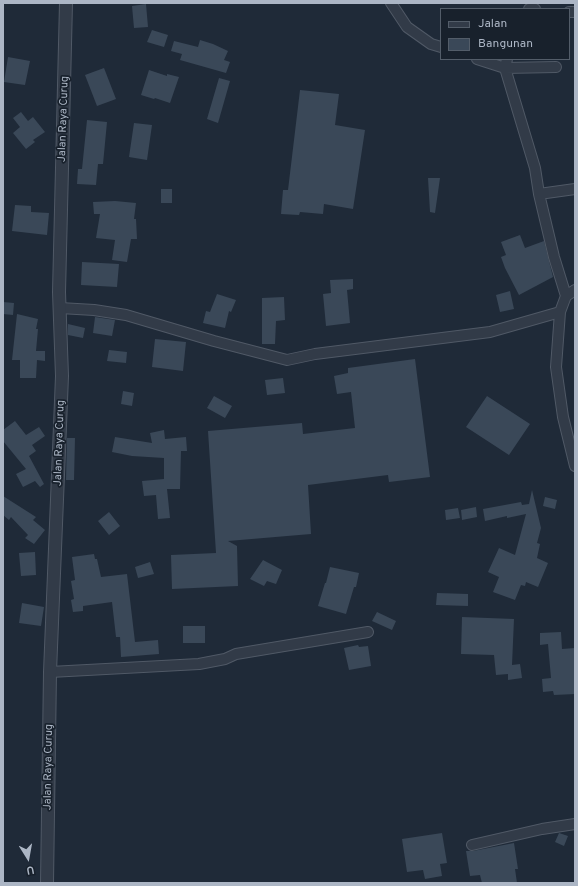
<!DOCTYPE html>
<html>
<head>
<meta charset="utf-8">
<style>
	body { margin:0 }
	#map { position:relative; width:578px; height:886px; overflow:hidden; background:#1f2a38; font-family:Overpass,sans-serif }
	canvas { display:block }
	.frame { position:absolute; inset:0; border:4px solid #acb6c5; pointer-events:none }
	.legend { position:absolute; left:440px; top:8px; width:130px; height:52px; box-sizing:border-box; background:#18212c; border:1px solid #535d69; margin:0; padding:5px 7px; list-style:none; font-size:12px; color:#acb6c5 }
	.legend li { display:flex; align-items:center; gap:8px; height:20px }
	.legend b { width:20px; border:1px solid #535d69 }
	.north { position:absolute; left:8px; top:838px; width:40px; height:40px; -webkit-text-stroke:3px #18212c; paint-order:stroke; rotate:169deg; font-size:11px; font-weight:700; line-height:16px; text-align:center; color:#acb6c5 }
	.north::after { content:''; display:block; margin:auto; width:14px; height:18px; background:#acb6c5; clip-path:polygon(50% 0,100% 100%,50% 72%,0 100%) }
</style>
</head>
<body>
<div id="map">
<canvas width="578" height="886"></canvas>
<div class="frame"></div>
<ul class="legend">
<li><b style="height:5px;background:#323b48"></b>Jalan</li>
<li><b style="height:11px;background:#3a4858"></b>Bangunan</li>
</ul>
<div class="north">U</div>
</div>
<script>
const c = document.querySelector('canvas').getContext('2d');
c.lineJoin = 'round';
function fill(path, color) { c.fillStyle = color; c.fill(path, 'evenodd'); }
const shape = rows => new Path2D(rows.map(r => 'M' + r).join(''));
function stroke(path, color, width, dash) { c.strokeStyle = color; c.lineWidth = width; c.lineCap = dash ? 'butt' : 'round'; c.setLineDash(dash || []); c.stroke(path); }
function drawText(font, color, halo, rows, align = 'center') {
  c.font = font + ' Overpass,sans-serif'; c.lineWidth = 3.5; c.setLineDash([]); c.textBaseline = 'middle'; c.strokeStyle = halo; c.fillStyle = color; for (const [text, x, y, turn = 0] of rows) {
    c.save(); c.translate(x, y); c.rotate((+turn || 0) * Math.PI / 180); c.textAlign = isNaN(turn) ? turn : align; if (halo) c.strokeText(text, 0, 0); c.fillText(text, 0, 0); c.restore();
  }
}
const building = shape([
	[146,4,148,27,134,28,132,6],
	[152,30,168,35,164,47,147,42],
	[200,40,213,44,228,51,224,60,230,62,226,73,180,60,182,54,171,51,174,41,198,47],
	[8,57,30,61,25,85,4,82],
	[104,68,116,99,97,106,85,75],
	[149,70,167,76,167,74,179,77,170,103,155,98,154,99,141,95],
	[219,78,230,81,218,123,207,119],
	[300,90,339,94,335,125,365,130,353,209,324,204,323,214,300,212,299,215,281,214,283,190,288,190],
	[21,112,28,121,33,117,45,132,33,140,35,142,26,149,13,133,20,127,13,118],
	[87,120,107,122,103,164,98,164,96,185,77,184,78,169,82,169],
	[134,123,152,125,147,160,129,157],
	[428,178,440,178,435,213,430,212],
	[161,189,172,189,172,203,161,203],
	[115,201,136,203,134,219,136,219,137,239,131,239,127,262,112,260,115,240,96,238,100,214,94,214,93,202],
	[15,205,31,206,31,212,49,213,47,235,12,231],
	[520,235,525,248,544,241,553,277,519,295,505,268,501,257,506,255,501,242],
	[82,262,119,264,117,287,81,285],
	[353,279,353,289,347,290,350,323,326,326,323,294,331,293,330,280],
	[510,291,514,309,500,312,496,295],
	[217,294,236,300,231,312,229,311,225,328,203,323,206,311,210,312],
	[284,297,285,320,276,321,275,344,262,344,262,298],
	[3,302,14,303,13,315,3,314],
	[17,314,38,319,36,329,38,329,36,351,45,351,45,361,37,360,36,378,20,378,20,360,12,360],
	[95,317,115,320,112,336,93,333],
	[68,324,85,328,83,338,68,335],
	[155,339,186,342,183,371,152,367],
	[109,350,127,352,126,363,107,361],
	[415,359,430,477,389,482,388,475,308,485,311,534,228,541,237,546,238,586,172,589,171,555,216,553,208,431,302,423,303,434,355,428,351,392,337,394,334,376,348,373,348,368],
	[283,378,285,393,267,395,265,380],
	[123,391,134,393,132,406,121,404],
	[214,396,232,406,225,418,207,408],
	[487,396,530,424,509,455,466,427],
	[15,421,26,435,39,427,45,436,32,445,36,451,29,456,44,484,40,487,35,481,23,487,16,474,26,469,3,441,3,430],
	[164,430,165,439,186,437,187,451,181,451,180,489,167,489,170,518,158,519,156,495,144,496,142,481,164,479,164,458,132,456,112,452,115,437,152,443,150,433],
	[67,438,75,438,74,480,66,480],
	[532,490,541,528,537,543,540,544,537,558,548,563,538,587,526,582,525,586,521,585,515,600,493,592,499,577,488,572,499,548,515,555,526,514,507,518,507,516,485,521,483,509,521,502,522,505,529,504],
	[3,496,36,517,33,520,45,530,34,544,25,538,28,535,11,517,9,520,3,515],
	[545,497,557,500,555,509,543,506],
	[476,507,477,517,462,520,461,510],
	[458,508,460,518,446,520,445,510],
	[109,512,120,526,109,535,98,521],
	[35,552,36,575,21,576,19,553],
	[94,554,95,559,97,559,101,577,127,574,135,642,158,640,159,654,121,657,120,637,116,637,112,602,83,606,83,611,73,612,71,600,74,599,71,581,75,580,72,557],
	[263,560,282,570,276,584,267,581,264,586,250,579],
	[150,562,154,574,138,578,135,567],
	[330,567,359,573,356,587,354,587,346,614,318,606,325,583,326,583],
	[437,593,468,594,468,606,436,605],
	[22,603,44,607,41,626,19,623],
	[377,612,396,621,392,630,372,621],
	[462,617,514,619,512,665,520,664,522,678,508,680,508,674,496,675,494,655,461,654],
	[183,626,205,626,205,643,183,643],
	[561,632,562,649,575,648,575,694,554,695,553,691,543,692,542,679,551,678,548,644,540,645,540,633],
	[358,645,359,647,368,646,371,666,349,670,344,648],
	[442,833,447,863,440,864,442,876,425,879,423,870,407,872,402,839],
	[559,833,568,836,564,846,555,842],
	[514,843,518,869,515,869,517,883,482,883,480,875,470,876,466,851,473,851]
]);
const minor = shape([
	[391,3,407,27,431,44,441,47],
	[529,9,535,9],
	[569,12,575,12],
	[477,59,505,68,535,168,539,194,554,257,566,296,560,312,556,367,563,417,575,466],
	[507,59,505,68,556,67],
	[539,194,575,189],
	[566,296,575,290],
	[60,308,94,310,126,315,214,341,287,360,315,354,490,332,560,312],
	[50,672,199,664,225,659,236,654,368,632],
	[472,845,542,829,575,824]
]);
const tertiary = shape([
	[47,883,50,672,62,376,59,292,66,3]
]);
const streetNames = [
	["Jalan Raya Curug",64,119,-88],
	["Jalan Raya Curug",60,443,-88],
	["Jalan Raya Curug",49,767,-89]
];
fill(building, '#3a4858');
stroke(minor, '#505966', 12);
stroke(tertiary, '#505966', 14);
stroke(minor, '#323b48', 10);
stroke(tertiary, '#323b48', 12);
drawText('11px', '#acb6c5', '#18212c', streetNames);
</script>
</body>
</html>
